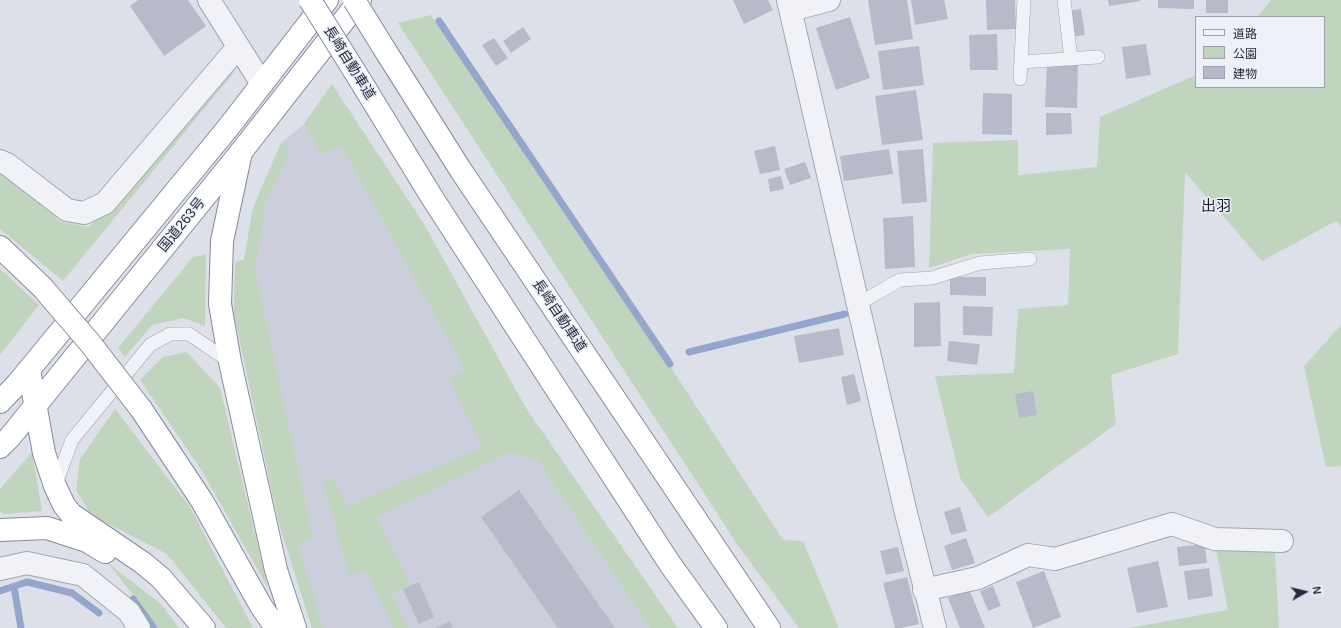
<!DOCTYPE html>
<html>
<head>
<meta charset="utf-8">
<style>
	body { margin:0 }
	#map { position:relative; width:1341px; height:628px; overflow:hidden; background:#dee0e9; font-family:Arial,"Noto Sans JP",sans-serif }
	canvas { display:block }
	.legend { position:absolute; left:1195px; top:16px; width:130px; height:72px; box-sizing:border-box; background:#edf0f6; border:1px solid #9da1ae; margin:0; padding:5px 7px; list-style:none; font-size:12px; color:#252b41 }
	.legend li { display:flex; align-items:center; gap:8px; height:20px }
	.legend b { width:20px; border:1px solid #9da1ae }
	.north { position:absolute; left:1285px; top:572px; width:40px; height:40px; -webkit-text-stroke:3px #edf0f6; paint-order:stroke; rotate:82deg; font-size:11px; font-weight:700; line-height:16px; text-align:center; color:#252b41 }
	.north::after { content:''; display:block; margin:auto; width:14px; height:18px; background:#252b41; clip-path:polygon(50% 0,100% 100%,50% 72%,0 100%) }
</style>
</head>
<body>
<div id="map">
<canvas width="1341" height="628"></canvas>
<ul class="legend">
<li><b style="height:5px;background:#f1f2f7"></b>道路</li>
<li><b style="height:11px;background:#c0d4be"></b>公園</li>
<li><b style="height:11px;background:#b7bbc9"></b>建物</li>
</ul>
<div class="north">N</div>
</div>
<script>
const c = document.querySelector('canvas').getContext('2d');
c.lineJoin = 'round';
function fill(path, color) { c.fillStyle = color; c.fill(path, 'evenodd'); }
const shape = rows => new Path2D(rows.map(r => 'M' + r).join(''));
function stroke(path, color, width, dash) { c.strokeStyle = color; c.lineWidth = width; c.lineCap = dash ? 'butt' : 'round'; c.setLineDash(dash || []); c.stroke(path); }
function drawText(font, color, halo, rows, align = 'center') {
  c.font = font + ' Arial,"Noto Sans JP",sans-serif'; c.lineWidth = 3; c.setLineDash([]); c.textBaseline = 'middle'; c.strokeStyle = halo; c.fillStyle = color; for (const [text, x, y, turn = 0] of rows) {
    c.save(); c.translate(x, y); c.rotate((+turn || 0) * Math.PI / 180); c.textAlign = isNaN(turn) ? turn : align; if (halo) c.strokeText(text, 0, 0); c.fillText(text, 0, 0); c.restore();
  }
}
const built = shape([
	[304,124,322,156,341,146,511,452,537,460,650,628,312,628,278,520,234,313,235,262,244,260,253,208,281,143]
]);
const green = shape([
	[1271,0,1341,0,1341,227,1336,221,1262,261,1185,172,1178,354,1111,375,1116,424,988,517,960,478,935,376,1014,373,1018,309,1068,305,1070,249,972,254,929,268,933,143,1018,140,1018,175,1097,167,1100,117,1196,75,1196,87,1324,87,1324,17,1257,17],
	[431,15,681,383,783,540,803,541,839,628,799,628,739,547,398,23],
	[235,71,63,281,0,229,0,173,14,179,61,222,89,227,223,72],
	[332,84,424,224,526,408,678,628,650,628,537,460,511,452,376,517,411,584,391,594,408,628,394,628,366,570,349,576,323,480,332,477,348,506,483,447,449,379,465,370,341,146,322,156,304,124],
	[281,143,291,151,265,204,255,272,313,537,298,544,323,628,312,628,278,520,234,313,235,262,244,260,253,208],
	[206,254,205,326,183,318,152,325,125,357,118,348,193,257],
	[0,269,39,305,0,355],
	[1341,325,1341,466,1326,467,1304,366],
	[187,352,220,388,268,588,202,471,140,380,163,357],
	[115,409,190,507,253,628,226,628,167,554,91,515,76,490,80,459],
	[32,452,42,511,4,514,0,511,0,489],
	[1216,549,1275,551,1279,628,1129,628,1228,610],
	[108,563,162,605,179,628,159,628]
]);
const stream = shape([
	[439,21,670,364],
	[689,352,845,314],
	[14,587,21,628],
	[0,591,27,582,72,593,99,613],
	[133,599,154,628]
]);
const building = shape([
	[138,0,188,0,206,26,164,56,130,6],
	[733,0,768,0,773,10,744,24],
	[868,0,907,0,913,39,875,45],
	[911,0,944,0,948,19,915,25],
	[986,0,1015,0,1016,29,987,30],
	[1108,0,1140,0,1140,1,1109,6],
	[1158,0,1194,0,1194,9,1158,8],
	[1206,0,1228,0,1228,13,1206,13],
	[1081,9,1085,35,1066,38,1061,12],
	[850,17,870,78,836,90,816,28],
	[523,27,531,39,511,53,503,41],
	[997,34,998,70,970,70,969,35],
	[494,38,508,58,496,66,482,45],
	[1146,44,1151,75,1126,79,1122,47],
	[919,46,924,85,883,90,878,51],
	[1047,62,1078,63,1077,108,1045,107],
	[916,90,923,140,882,145,875,96],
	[983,93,1012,94,1012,135,982,134],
	[1046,113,1071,113,1072,134,1046,135],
	[775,146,780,170,760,174,754,151],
	[889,149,893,174,844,181,840,156],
	[923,149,927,202,902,204,897,151],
	[805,162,811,178,790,185,784,169],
	[781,176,784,189,770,192,768,179],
	[913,216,915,267,885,269,883,218],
	[950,277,986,277,986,296,950,295],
	[940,302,941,346,914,347,914,303],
	[963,306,993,307,992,336,963,335],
	[839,328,844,355,799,363,794,336],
	[949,341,980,344,977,365,947,361],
	[854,374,861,401,847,405,841,377],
	[1033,391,1037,415,1019,418,1015,394],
	[519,490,615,628,558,628,481,517],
	[960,507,967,531,951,535,944,512],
	[966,538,975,563,952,570,944,546],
	[1205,544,1207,563,1179,566,1177,547],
	[898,547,904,571,886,575,880,551],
	[1158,561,1168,607,1137,613,1127,568],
	[1209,568,1213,596,1188,600,1184,571],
	[1044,571,1061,617,1033,628,1016,582],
	[907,577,919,624,901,628,895,628,883,583],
	[419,582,434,617,419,624,403,589],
	[993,586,1001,606,988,611,980,591],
	[969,589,985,628,960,628,948,598],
	[450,621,453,628,435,628]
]);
const service = shape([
	[1064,0,1071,59],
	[1021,62,1098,57],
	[1020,79,1024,0],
	[858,304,900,280,932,278,980,263,1030,259],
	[55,486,72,440,150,345,170,334,189,334,230,362]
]);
const minor = shape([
	[209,0,262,84],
	[788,0,905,509,935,628],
	[791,10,829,0],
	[0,161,7,164,67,210,84,213,105,203,238,47],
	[0,569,27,563,83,575,129,612,139,628],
	[924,590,978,578,1028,555,1055,559,1172,524,1215,539,1282,541]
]);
const trunk = shape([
	[0,402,18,383,227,129,327,0],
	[0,447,10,437,241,152,360,0]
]);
const motorway = shape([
	[385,50,460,169,769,628],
	[360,80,433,199,670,564,716,628],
	[241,152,222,241,220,304,230,362,276,570,295,628],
	[0,247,42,287],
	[29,370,44,453,55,486,64,505,71,514,143,563,161,578,204,628],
	[141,409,202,501,261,606,276,628],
	[0,530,47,528,87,541,105,552]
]);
const motorwayBridge = shape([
	[310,0,360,80],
	[354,0,385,50],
	[42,287,90,343,141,409]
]);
const streetNames = [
	["長崎自動車道",349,63,58],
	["国道263号",182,225,-51],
	["長崎自動車道",559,316,56]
];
const neighbourhoodNames = [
	["出羽",1216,207]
];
fill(built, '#cccfdb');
fill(green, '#c0d4be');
stroke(stream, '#95a6cd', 7);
fill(building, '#b7bbc9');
stroke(service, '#a3a6b3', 14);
stroke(minor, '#a3a6b3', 24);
stroke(trunk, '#848aa1', 24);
stroke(motorway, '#848aa1', 24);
stroke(service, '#f1f2f7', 13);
stroke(minor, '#f1f2f7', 22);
stroke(trunk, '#fff', 22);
stroke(motorway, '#fff', 22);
stroke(motorwayBridge, '#848aa1', 24, []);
stroke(motorwayBridge, '#fff', 22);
drawText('14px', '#252b41', '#edf0f6', streetNames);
drawText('15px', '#181c32', '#edf0f6', neighbourhoodNames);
</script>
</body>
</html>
